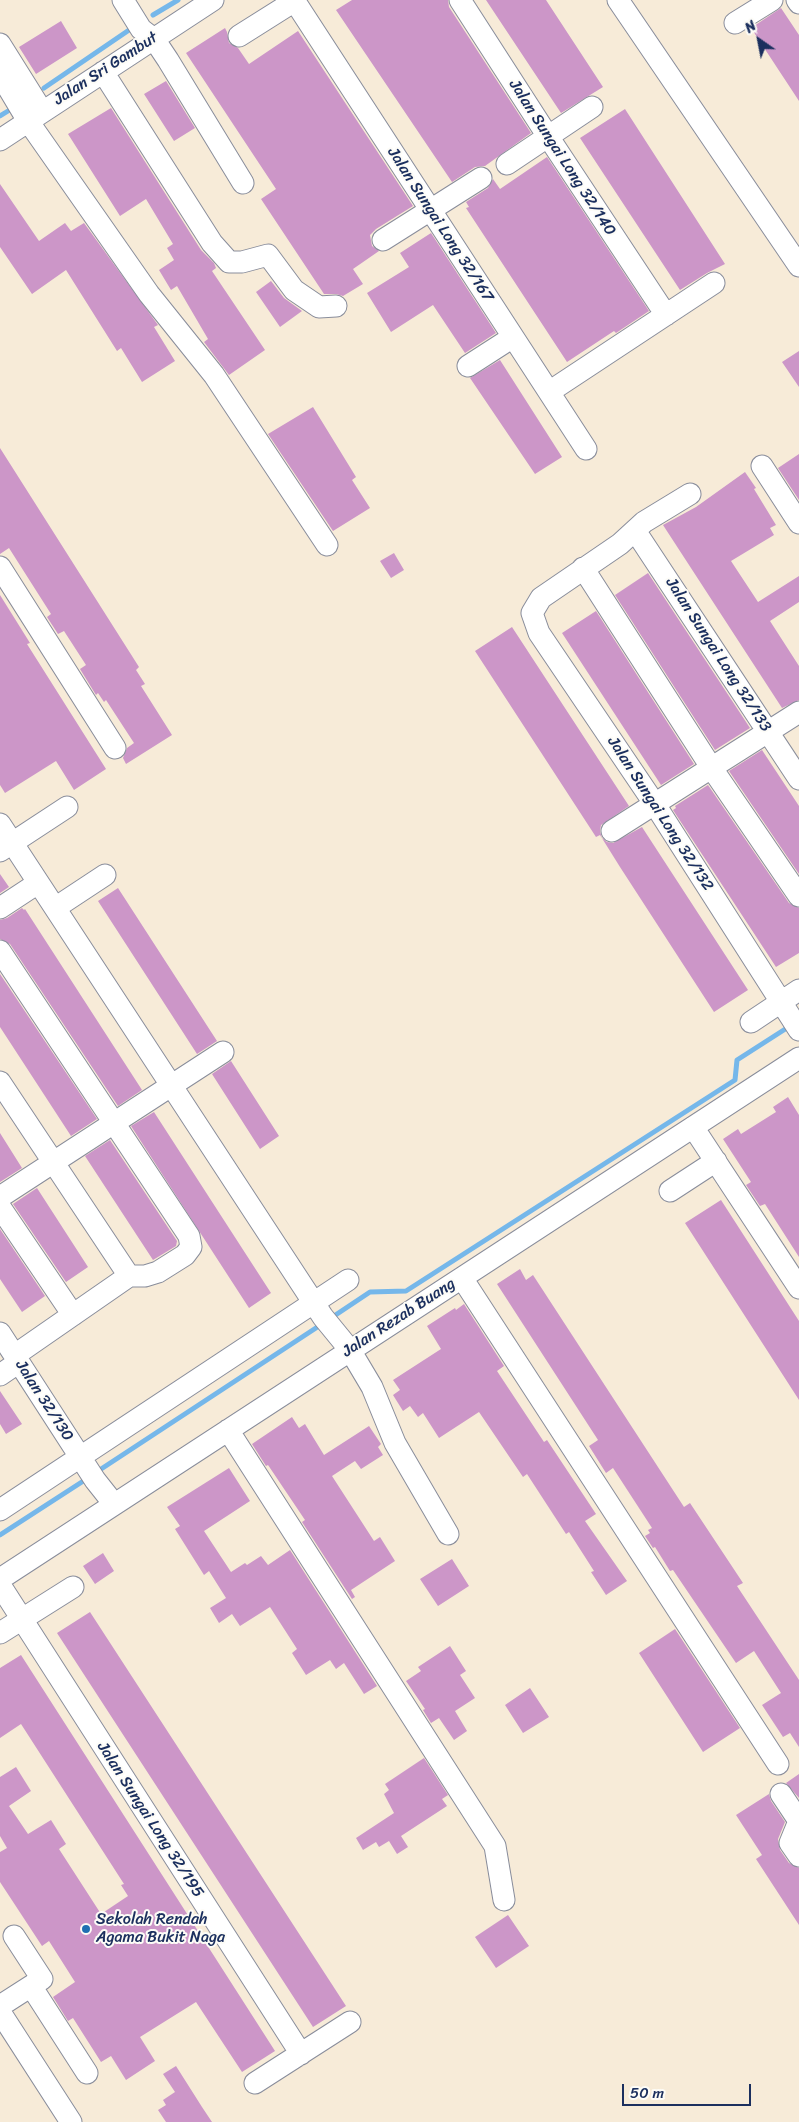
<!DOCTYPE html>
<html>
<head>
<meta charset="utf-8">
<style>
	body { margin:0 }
	#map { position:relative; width:799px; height:2122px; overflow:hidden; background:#f7ebd8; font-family:Sriracha,sans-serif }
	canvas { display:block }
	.north { position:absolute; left:734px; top:15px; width:50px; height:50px; -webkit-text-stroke:4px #fdfcf7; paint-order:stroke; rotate:327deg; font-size:14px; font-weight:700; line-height:20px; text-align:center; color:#1b2f5e }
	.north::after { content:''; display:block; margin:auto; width:18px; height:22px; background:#1b2f5e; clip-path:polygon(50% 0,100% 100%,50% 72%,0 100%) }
	.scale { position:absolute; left:622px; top:2084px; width:129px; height:22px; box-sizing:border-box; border:2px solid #1b2f5e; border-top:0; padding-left:6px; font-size:15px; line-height:18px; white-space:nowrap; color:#1b2f5e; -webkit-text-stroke:4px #fdfcf7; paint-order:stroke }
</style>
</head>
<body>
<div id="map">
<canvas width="799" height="2122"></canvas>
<div class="north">N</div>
<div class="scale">50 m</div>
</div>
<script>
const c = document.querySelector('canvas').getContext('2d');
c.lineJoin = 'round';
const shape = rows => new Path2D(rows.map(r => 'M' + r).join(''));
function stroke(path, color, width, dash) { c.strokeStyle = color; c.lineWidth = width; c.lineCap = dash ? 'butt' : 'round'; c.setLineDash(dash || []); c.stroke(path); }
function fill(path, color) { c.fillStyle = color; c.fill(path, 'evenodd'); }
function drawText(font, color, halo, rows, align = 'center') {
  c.font = font + ' Sriracha,sans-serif'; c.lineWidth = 4; c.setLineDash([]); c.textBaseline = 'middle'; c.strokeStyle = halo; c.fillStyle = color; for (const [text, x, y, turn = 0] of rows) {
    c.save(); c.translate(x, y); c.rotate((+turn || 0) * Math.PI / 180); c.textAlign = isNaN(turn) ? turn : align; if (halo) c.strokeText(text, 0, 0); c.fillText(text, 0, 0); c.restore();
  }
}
const stream = shape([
	[153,15,178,0],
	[44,88,132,28],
	[0,116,8,111],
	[331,1318,370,1292,406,1291,735,1080,737,1060,790,1026],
	[95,1473,322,1324],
	[0,1535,88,1478]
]);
const building = shape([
	[352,0,448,0,449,7,531,133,485,166,475,167,452,182,336,10],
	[486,0,546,0,603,87,561,113],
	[781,8,799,35,799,101,751,28],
	[61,21,77,48,36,74,19,47],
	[225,28,227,32,229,43,238,48,249,64,298,31,413,206,376,229,370,235,372,246,379,251,353,269,363,284,343,296,336,294,324,294,261,199,276,189,186,53],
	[166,81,195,128,174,141,144,94],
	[111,108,201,250,214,263,216,268,212,271,265,350,229,375,204,342,208,339,177,286,171,290,159,270,174,260,167,248,173,244,146,199,120,216,68,134],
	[625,109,725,264,707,273,680,290,580,138],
	[547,157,649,311,616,333,614,331,567,362,466,208,469,207,466,202,488,188,493,179,500,189],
	[0,184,39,241,65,223,71,231,84,223,158,325,154,327,175,361,142,382,121,348,117,351,66,270,32,294,0,247],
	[431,233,496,333,465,353,433,305,391,332,367,293,409,267,400,253],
	[271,281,284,298,302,311,280,327,256,292],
	[799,351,799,387,782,362],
	[500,360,562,457,535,474,470,378],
	[313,407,356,477,352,480,370,508,333,531,268,434],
	[0,448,139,667,136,670,145,684,141,686,172,735,126,764,123,758,127,748,134,743,106,700,104,702,98,693,96,695,80,669,86,665,64,631,58,634,47,617,51,614,9,548,0,554],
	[799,454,799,500,778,468],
	[745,472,756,488,754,489,776,525,770,528,774,535,731,561,758,602,799,576,799,602,770,621,799,666,799,700,782,708,663,525,696,507],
	[394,553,404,570,391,578,380,561],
	[648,573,750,728,715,750,615,595],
	[0,595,30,643,27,644,106,769,74,790,56,761,5,793,0,785],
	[596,611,694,764,661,785,562,633],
	[512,627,629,806,601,825,600,831,602,838,607,842,613,843,642,827,748,990,714,1012,620,867,600,835,596,837,475,651],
	[762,750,799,806,799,874,729,771],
	[708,785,789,903,799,908,799,953,776,967,673,810,676,808,675,806],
	[0,874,9,887,0,893],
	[118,888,217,1041,197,1054,98,901],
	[22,908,24,910,25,909,142,1090,118,1106,10,944,0,939,0,920,7,918],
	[0,974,97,1119,71,1136,0,1027],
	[231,1061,279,1136,260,1149,212,1074],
	[788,1097,799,1115,799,1257,765,1204,760,1206,746,1185,751,1182,723,1139,738,1129,741,1134,776,1112,773,1107],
	[154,1112,271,1293,249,1308,131,1126],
	[0,1133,22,1168,0,1182],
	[110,1140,177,1241,176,1246,153,1260,85,1156],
	[37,1188,88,1267,66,1282,13,1204],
	[721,1200,799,1321,799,1400,685,1223],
	[0,1229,45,1296,22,1312,0,1279],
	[520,1269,526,1280,533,1275,684,1507,690,1503,743,1583,737,1586,799,1680,799,1747,790,1733,783,1737,762,1705,781,1693,754,1651,736,1663,673,1570,670,1571,655,1547,653,1548,645,1536,650,1533,648,1530,652,1528,613,1468,606,1473,589,1446,598,1440,497,1284],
	[464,1304,504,1366,497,1371,544,1442,547,1440,596,1514,585,1521,627,1581,606,1595,591,1572,594,1571,569,1532,566,1534,527,1474,523,1477,479,1412,439,1438,423,1413,418,1417,410,1406,403,1411,393,1395,400,1390,393,1380,441,1349,427,1326,455,1308,456,1310],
	[0,1391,22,1424,6,1434,0,1424],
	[292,1417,299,1428,305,1424,324,1455,369,1426,381,1444,378,1447,383,1455,361,1469,355,1461,332,1476,374,1541,380,1537,395,1561,351,1590,355,1597,352,1599,302,1522,305,1520,268,1465,266,1466,252,1444],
	[229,1468,250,1501,204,1531,231,1572,245,1563,247,1565,261,1556,268,1565,290,1550,377,1686,364,1694,344,1663,336,1669,330,1660,306,1675,292,1653,297,1649,270,1607,240,1626,232,1614,219,1623,210,1608,226,1598,209,1571,204,1575,175,1529,180,1526,167,1507],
	[103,1553,114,1571,95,1584,83,1566],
	[452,1559,469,1586,438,1606,420,1579],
	[90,1612,346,2006,313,2027,57,1633],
	[675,1629,740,1728,703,1752,639,1653],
	[450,1646,466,1671,460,1675,475,1698,455,1711,467,1731,454,1740,439,1718,431,1723,423,1710,425,1709,406,1681,421,1671,418,1667],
	[21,1655,275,2051,242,2072,196,2002,140,2037,155,2061,126,2080,111,2056,101,2062,73,2018,68,2021,53,1997,75,1982,49,1941,42,1946,0,1882,0,1852,7,1848,0,1836,0,1777,16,1767,31,1791,9,1806,28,1834,51,1820,66,1844,59,1849,101,1914,128,1896,121,1885,124,1884,21,1724,0,1738,0,1668],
	[530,1688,549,1717,523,1733,505,1705],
	[424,1758,448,1795,442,1799,447,1806,401,1836,408,1847,397,1854,389,1841,379,1847,376,1842,363,1850,356,1838,394,1813,384,1794,389,1790,385,1784],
	[799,1774,799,1798,786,1783],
	[769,1794,771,1801,785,1822,778,1839,780,1850,789,1863,799,1868,799,1925,756,1859,762,1855,736,1815],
	[508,1915,529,1946,496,1968,475,1937],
	[176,2066,202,2107,212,2122,166,2122,158,2110,166,2105,163,2100,175,2092,163,2074]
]);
const minor = shape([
	[123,0,141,29,154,39,168,60,243,183],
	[294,0,586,449],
	[460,0,547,135,666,315],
	[618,0,799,266],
	[797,0,799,3],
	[735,23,772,0],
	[239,36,296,0],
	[0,44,42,111],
	[103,72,212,243,229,262,242,262,268,255,294,290,319,307,336,306],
	[0,74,28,121,149,294,214,375,327,545],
	[0,140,213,0],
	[507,164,592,107],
	[383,240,481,178],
	[468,366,513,337],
	[549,392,714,283],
	[762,466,799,523],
	[690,494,644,522,620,544,541,598,532,613,539,633,654,803,799,1030],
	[636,532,799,779],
	[0,567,115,748],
	[583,568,711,767,799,896],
	[0,824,323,1317,350,1350,372,1387,395,1443,448,1534],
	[612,831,799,712],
	[0,851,67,807],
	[0,908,38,883],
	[55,908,105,875],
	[0,951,189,1236,191,1247,185,1255,158,1272,145,1276,129,1276],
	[751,1022,799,990],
	[0,1082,129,1276,15,1355],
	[693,1127,799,1288],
	[670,1191,716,1161],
	[0,1197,223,1052],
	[0,1207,73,1315],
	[462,1278,778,1764],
	[0,1333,95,1480,114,1504],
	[0,1375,19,1362],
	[228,1430,495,1846,504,1900],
	[0,1510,348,1280],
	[0,1579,799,1058],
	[0,1585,301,2054],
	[0,1633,73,1587],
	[781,1794,799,1821,790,1843,799,1856],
	[31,1986,87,2073],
	[0,2006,42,1979,14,1936],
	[0,2012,71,2122],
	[255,2083,350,2022]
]);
const markers = [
	[86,1929,5,"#1f6fb2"]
];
const streetNames = [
	["Jalan Sri Gambut",106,69,-33],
	["Jalan Sungai Long 32/140",562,158,57],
	["Jalan Sungai Long 32/167",440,225,57],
	["Jalan Sungai Long 32/133",718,655,57],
	["Jalan Sungai Long 32/132",660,814,57],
	["Jalan Rezab Buang",399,1318,-33],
	["Jalan 32/130",44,1401,57],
	["Jalan Sungai Long 32/195",150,1820,57]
];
const poiNames = [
	["Sekolah Rendah",96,1920],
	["Agama Bukit Naga",96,1938]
];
stroke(stream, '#75b7ea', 5);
fill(building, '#cc96c8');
stroke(minor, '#898d9b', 23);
stroke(minor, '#fff', 21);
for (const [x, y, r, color] of markers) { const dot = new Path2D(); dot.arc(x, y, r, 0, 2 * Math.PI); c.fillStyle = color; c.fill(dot); stroke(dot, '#fdfcf7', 2); }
drawText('16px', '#1b2f5e', '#fdfcf7', streetNames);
drawText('16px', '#1b2f5e', '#fdfcf7', poiNames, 'left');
</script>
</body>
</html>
